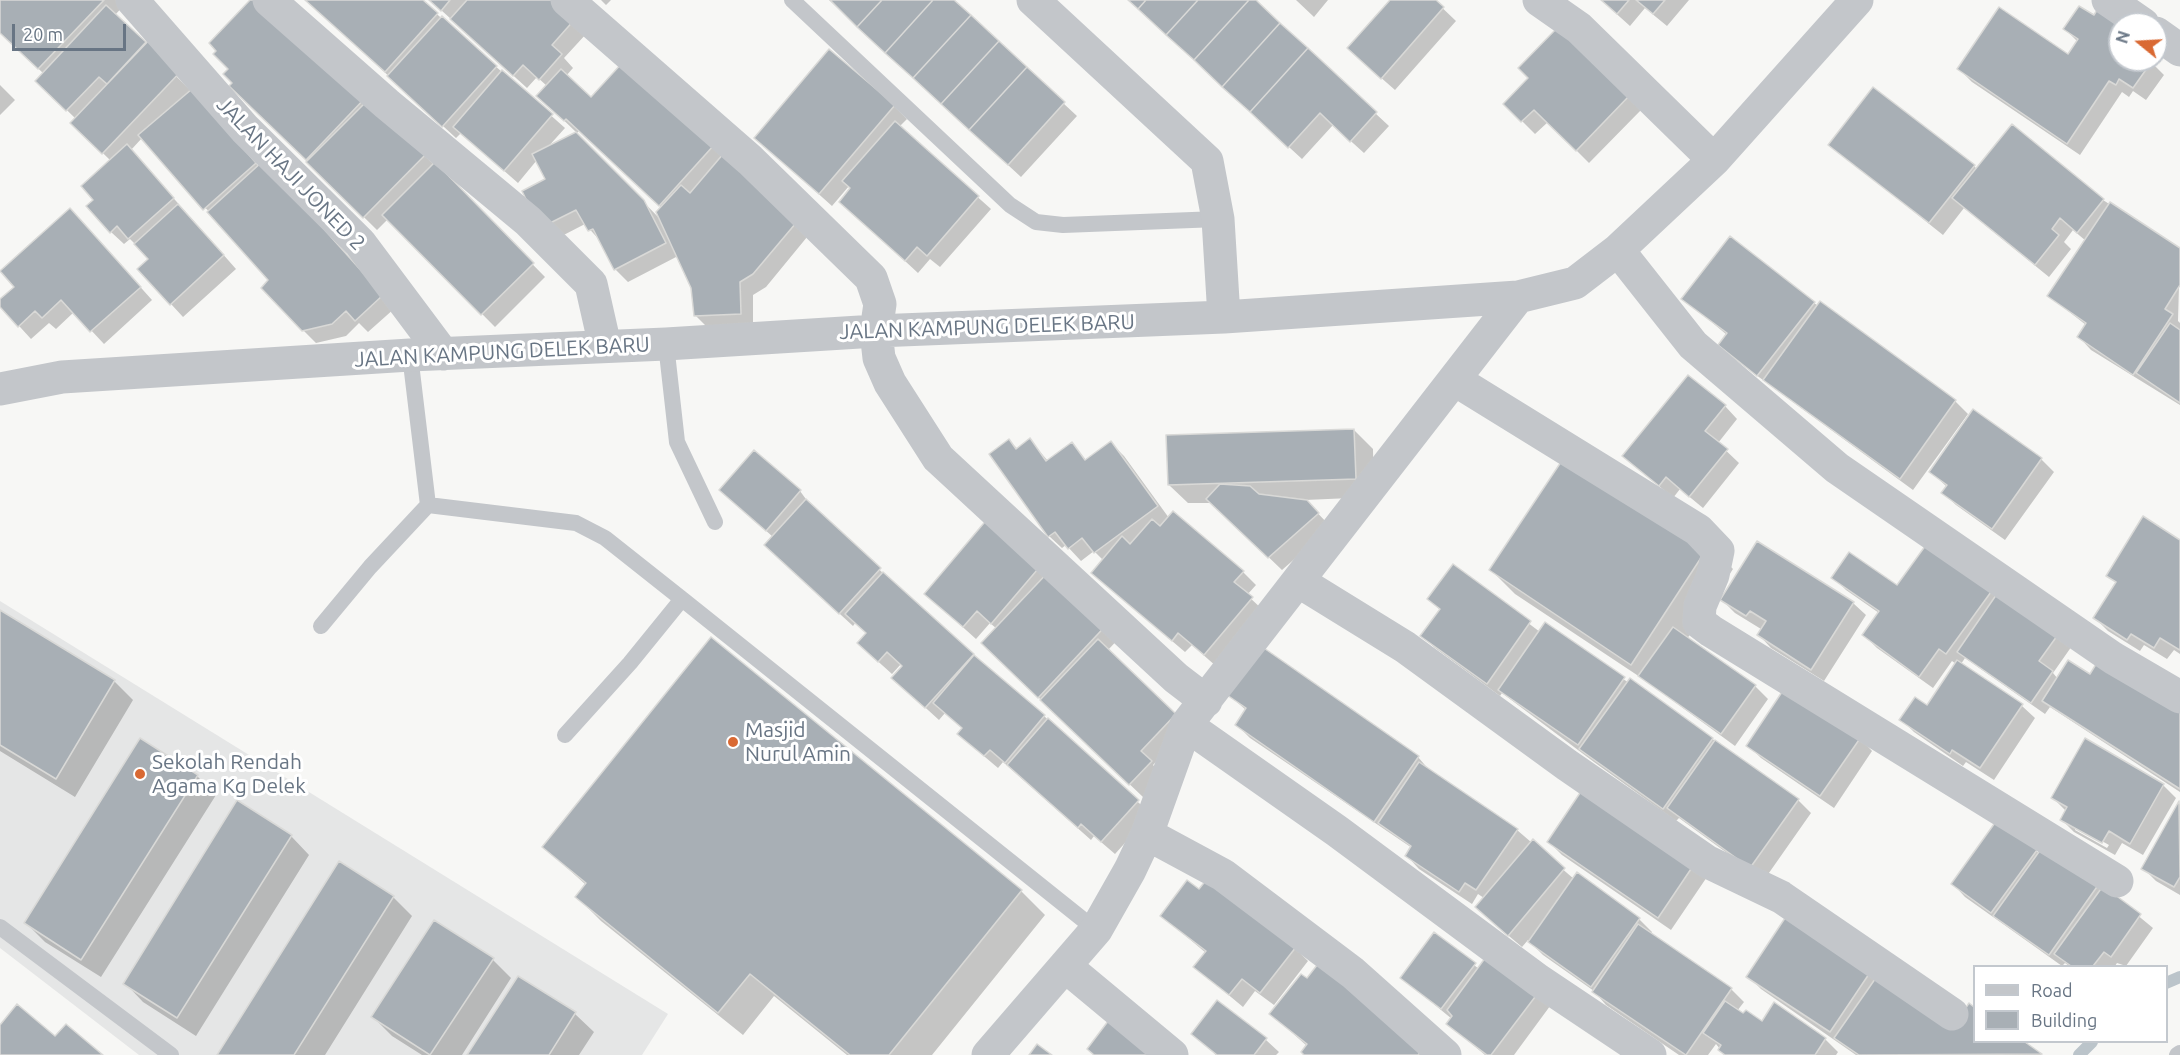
<!DOCTYPE html>
<html>
<head>
<meta charset="utf-8">
<style>
	body { margin:0 }
	#map { position:relative; width:2180px; height:1055px; overflow:hidden; background:#f7f7f5; font-family:Ubuntu,sans-serif }
	canvas { display:block }
	.legend { position:absolute; left:1973px; top:965px; width:195px; height:78px; box-sizing:border-box; background:#fff; border:2px solid #c3c8ce; margin:0; padding:8px 10px; list-style:none; font-size:18px; color:#687584 }
	.legend li { display:flex; align-items:center; gap:12px; height:30px }
	.legend b { width:30px; border:2px solid #c3c8ce }
	.north { position:absolute; left:2108px; top:12px; width:60px; height:60px; box-sizing:border-box; background:#fff; border:2px solid #c3c8ce; border-radius:50%; rotate:288deg; font-size:16px; font-weight:700; line-height:24px; text-align:center; color:#687584 }
	.north::after { content:''; display:block; margin:auto; width:21px; height:27px; background:#d96933; clip-path:polygon(50% 0,100% 100%,50% 72%,0 100%) }
	.scale { position:absolute; left:12px; top:24px; width:114px; height:27px; box-sizing:border-box; border:3px solid #687584; border-top:0; padding-left:8px; font-size:18px; line-height:21px; white-space:nowrap; color:#687584; -webkit-text-stroke:4px #fff; paint-order:stroke }
</style>
</head>
<body>
<div id="map">
<canvas width="2180" height="1055"></canvas>
<ul class="legend">
<li><b style="height:8px;background:#c3c6ca"></b>Road</li>
<li><b style="height:16px;background:#a8afb5"></b>Building</li>
</ul>
<div class="north">N</div>
<div class="scale">20 m</div>
</div>
<script>
const c = document.querySelector('canvas').getContext('2d');
c.lineJoin = 'round';
function fill(path, color) { c.fillStyle = color; c.fill(path, 'evenodd'); }
const shape = rows => new Path2D(rows.map(r => 'M' + r).join(''));
function stroke(path, color, width, dash) { c.strokeStyle = color; c.lineWidth = width; c.lineCap = dash ? 'butt' : 'round'; c.setLineDash(dash || []); c.stroke(path); }
function drawText(font, color, halo, rows, align = 'center') {
  c.font = font + ' Ubuntu,sans-serif'; c.lineWidth = 6; c.setLineDash([]); c.textBaseline = 'middle'; c.strokeStyle = halo; c.fillStyle = color; for (const [text, x, y, turn = 0] of rows) {
    c.save(); c.translate(x, y); c.rotate((+turn || 0) * Math.PI / 180); c.textAlign = isNaN(turn) ? turn : align; if (halo) c.strokeText(text, 0, 0); c.fillText(text, 0, 0); c.restore();
  }
}
const built = shape([
	[0,601,668,1014,642,1055,139,1055,0,948]
]);
const shadow = shape([
	[0,0,124,0,127,2,115,15,204,104,259,167,395,308,368,332,359,323,346,336,316,343,303,330,271,280,142,138,131,150,236,269,183,317,171,304,150,259,130,239,124,244,111,232,111,161,72,123,76,119,37,81,44,74,0,32],
	[252,0,438,168,545,277,495,327,388,219,377,230,244,99,234,83,230,70],
	[306,0,421,0,565,128,547,148,577,133,660,219,662,208,579,131,577,133,551,108,547,86,537,77,527,88,430,0,552,0,587,33,564,58,573,68,566,76,591,99,623,64,812,231,766,287,753,295,753,327,708,328,695,315,693,287,678,256,628,282,615,269,602,243,585,224,554,240,547,180,537,160,518,183,461,133,456,138],
	[601,0,611,0,606,5],
	[829,0,952,0,1077,116,1021,177],
	[1129,0,1253,0,1389,126,1364,153,1333,125,1302,159],
	[1296,0,1328,0,1314,17],
	[1392,0,1434,0,1456,21,1395,90,1362,61],
	[1601,0,1689,0,1667,26,1645,8,1630,26],
	[2094,17,2120,24,2120,60,2153,60,2151,62,2164,75,2146,100,2133,91,2129,97,2122,92,2080,155,1972,82,1959,69,2068,56,2078,42,2065,29],
	[1559,29,1641,110,1589,163,1548,122,1535,134,1505,104,1530,78],
	[0,85,15,100,0,115],
	[894,106,907,119,899,127,991,209,940,267,930,259,918,273,841,202,852,189,849,186,832,206,756,138],
	[1830,145,1974,166,1977,169,2103,200,2180,250,2178,321,2180,323,2180,405,2091,350,2079,337,2086,325,2049,296,2086,241,2073,230,2064,242,2071,249,2049,277,1964,208,1943,235],
	[83,223,152,300,104,344,74,312,56,329,49,323,31,339,0,305,0,301],
	[1683,298,1814,303,1955,401,1968,414,1913,490,1733,358,1720,345,1727,335],
	[1725,406,1737,419,1718,443,1739,463,1703,508,1680,489,1673,498,1624,456],
	[1354,430,1373,449,1374,497,1305,500,1331,527,1282,570,1212,503,1188,503,1169,485],
	[1030,440,1048,461,1072,444,1087,461,1111,443,1124,456,1169,518,1243,572,1256,585,1247,595,1264,611,1217,667,1192,645,1185,652,1106,585,1103,560,1094,551,1081,561,1066,545,1062,548,1049,536,1009,441,1018,449],
	[2041,459,2054,472,2005,540,1956,505,1943,493,1947,487,1931,472],
	[800,491,811,506,972,656,1044,716,1151,814,1115,854,1094,836,1091,840,1003,762,998,768,972,746,964,729,945,713,939,720,906,690,903,666,901,664,892,674,872,656,868,634,856,622,853,626,779,558,773,537,734,502],
	[989,519,1123,634,1108,650,1188,727,1153,765,1163,775,1143,797,995,656,997,629,990,623,976,639,926,594],
	[1931,540,2074,643,2053,673,2058,679,2090,676,2180,708,2180,792,2050,707,2045,714,1965,658,1961,664,2022,706,2035,718,1994,780,1966,762,1963,766,1914,732,1901,719,1927,707,1956,664,1952,661,1933,688,1877,648,1864,635,1879,613,1846,590,1833,577,1898,587],
	[2180,542,2180,654,2174,650,2167,659,2144,645,2140,651,2108,631,2095,618,2117,584,2108,575],
	[1709,545,1733,569,1687,639,1755,686,1768,699,1735,746,1646,681,1515,594,1491,570],
	[1453,566,1540,632,1628,682,1630,680,1798,800,1811,813,1764,880,1679,818,1676,821,1594,762,1502,693,1500,696,1435,648,1422,636,1440,610,1429,599],
	[1722,600,1853,603,1866,615,1824,681,1771,648,1759,635,1761,629,1735,613],
	[0,612,114,681,133,700,75,797,0,751],
	[1229,695,1418,757,1430,771,1517,830,1574,879,1639,919,1652,932,1651,934,1731,989,1744,1002,1737,1011,1762,1023,1775,1004,1825,1039,1838,1052,1836,1055,1725,1055,1716,1044,1708,1055,1679,1055,1606,1005,1594,991,1543,955,1528,940,1522,947,1490,920,1484,898,1478,894,1472,904,1419,869,1407,856,1412,848,1250,738,1237,725,1247,711],
	[1860,738,1872,751,1834,808,1761,758,1748,745],
	[197,776,216,795,101,977,45,942,26,923],
	[2163,785,2176,798,2143,855,2122,843,2115,855,2074,832,2061,819,2066,811,2053,798],
	[2075,826,2109,845,2107,848,2075,830],
	[1587,786,1709,874,1671,930,1562,855,1549,842],
	[2180,803,2180,895,2156,881,2143,868],
	[291,836,309,855,196,1036,143,1002,125,983],
	[544,847,1021,891,1045,915,932,1055,847,1055,774,996,743,1035,601,921,577,897,586,885],
	[2036,851,2113,895,2153,928,2126,966,2117,963,2115,966,2069,966,2065,963,2062,966,1965,897,1953,884],
	[393,897,412,916,325,1055,219,1055],
	[1791,911,1956,1025,1970,1005,1974,1009,1974,1042,2022,1042,2042,1055,1856,1055,1761,989,1748,976],
	[1162,916,1295,948,1308,961,1274,1005,1255,991,1243,1007,1195,967,1206,953],
	[1435,934,1479,969,1553,1002,1514,1055,1485,1055,1448,1024,1452,1019,1402,978],
	[493,960,511,978,462,1055,422,1055,392,1036,373,1017],
	[518,978,575,1014,594,1032,579,1055,469,1055],
	[1271,1014,1434,1055,1306,1055,1307,1046],
	[1193,1034,1266,1040,1279,1052,1276,1055,1216,1055]
]);
const stream = shape([
	[2166,983,2180,977],
	[2079,1055,2092,1042]
]);
const building = shape([
	[0,0,104,0,38,69,0,33,0,0],
	[250,0,266,0,367,96,306,160,229,86,232,83,223,74,228,69,213,54,216,51,209,43,250,0],
	[305,0,423,0,438,13,385,72,305,0],
	[429,0,450,0,441,11,429,0],
	[467,0,554,0,575,19,552,45,562,54,539,80,523,65,513,76,450,19,467,0],
	[830,0,882,0,857,27,830,0],
	[882,0,933,0,885,53,857,27,882,0],
	[933,0,954,0,971,15,913,78,885,53,933,0],
	[1128,0,1146,0,1138,9,1128,0],
	[1146,0,1198,0,1166,35,1138,9,1146,0],
	[1198,0,1249,0,1194,60,1166,35,1198,0],
	[1249,0,1256,0,1280,23,1222,87,1194,60,1249,0],
	[1390,0,1436,0,1444,7,1381,79,1347,48,1390,0],
	[1601,0,1629,0,1617,14,1601,0],
	[1636,0,1665,0,1653,14,1636,0],
	[106,5,146,42,107,84,99,77,66,111,35,81,106,5],
	[2100,5,2120,24,2120,60,2152,61,2133,88,2119,79,2116,85,2109,81,2067,144,1957,69,1999,7,2068,54,2078,39,2063,29,2079,6,2094,15,2100,5],
	[971,15,999,41,941,104,913,78,971,15],
	[442,16,497,66,442,127,387,76,442,16],
	[1280,23,1308,48,1250,112,1222,87,1280,23],
	[1559,26,1629,96,1576,151,1534,110,1521,122,1503,104,1528,78,1518,68,1559,26],
	[153,36,185,67,102,154,70,123,153,36],
	[999,41,1027,67,969,130,941,104,999,41],
	[1308,48,1377,112,1350,142,1320,113,1288,148,1250,112,1308,48],
	[829,49,895,105,819,194,754,138,829,49],
	[623,62,714,145,659,206,566,119,564,121,536,96,561,69,591,97,623,62],
	[1027,67,1065,102,1008,165,969,130,1027,67],
	[502,70,553,114,504,171,453,127,502,70],
	[1873,87,1975,165,1929,223,1828,145,1873,87],
	[192,89,256,163,203,210,138,135,192,89],
	[373,95,429,151,363,218,306,162,373,95],
	[895,121,979,196,927,256,917,247,905,261,839,202,850,188,842,181,895,121],
	[2012,124,2104,199,2077,233,2060,218,2052,229,2059,235,2035,265,1952,198,2012,124],
	[576,132,644,200,666,243,614,270,593,229,588,231,576,210,540,228,522,191,545,179,532,154,576,132],
	[127,144,174,198,128,239,117,226,110,233,86,206,93,200,81,186,127,144],
	[724,153,801,217,753,274,740,282,741,314,694,316,691,288,656,212,681,185,690,193,724,153],
	[263,161,383,295,355,321,346,311,332,324,302,331,261,288,268,280,207,212,263,161],
	[435,162,534,263,481,315,382,215,435,162],
	[2110,202,2180,248,2180,285,2165,309,2173,314,2133,375,2077,337,2086,323,2047,296,2110,202],
	[178,204,224,255,170,305,137,269,148,259,134,244,178,204],
	[70,208,141,287,90,332,61,300,42,318,35,311,18,327,0,307,0,299,14,287,0,271,70,208],
	[1730,236,1815,302,1757,376,1718,345,1727,333,1681,299,1730,236],
	[1820,301,1956,400,1900,479,1763,380,1820,301],
	[2170,323,2180,330,2180,403,2136,373,2170,323],
	[1688,375,1726,405,1705,431,1728,449,1689,497,1666,477,1659,486,1622,456,1688,375],
	[1973,409,2042,458,1992,529,1941,493,1947,485,1929,472,1973,409],
	[1354,429,1356,479,1168,485,1166,435,1354,429],
	[1030,438,1046,461,1072,442,1085,460,1111,441,1158,506,1094,553,1082,538,1068,549,1055,532,1048,537,989,454,1009,439,1016,449,1030,438],
	[754,450,801,490,766,531,719,490,754,450],
	[1569,450,1710,544,1631,665,1489,570,1569,450],
	[1220,484,1250,486,1259,494,1307,500,1319,513,1268,558,1206,499,1220,484],
	[806,499,881,568,839,614,764,545,806,499],
	[1173,511,1244,571,1234,582,1253,597,1204,655,1178,633,1172,641,1091,573,1122,536,1130,544,1152,519,1160,526,1173,511],
	[2143,516,2180,540,2180,650,2160,638,2154,648,2131,634,2127,640,2093,618,2116,582,2106,576,2143,516],
	[989,517,1043,563,991,624,977,611,963,627,924,594,989,517],
	[1931,538,1996,585,1946,654,1939,649,1919,677,1862,635,1879,611,1831,578,1849,552,1897,585,1931,538],
	[1757,541,1854,602,1811,670,1757,635,1766,621,1750,611,1746,616,1720,600,1757,541],
	[1453,564,1531,621,1487,684,1420,636,1440,609,1427,599,1453,564],
	[1054,566,1111,620,1038,698,981,643,1054,566],
	[883,572,974,654,925,708,891,678,902,666,887,652,878,662,857,643,866,633,845,614,883,572],
	[2001,588,2062,629,2039,661,2053,671,2031,703,1957,652,2001,588],
	[0,610,115,680,56,779,0,745,0,610],
	[1545,622,1625,677,1578,745,1498,690,1545,622],
	[1673,627,1756,685,1721,734,1638,676,1673,627],
	[711,637,1022,890,889,1055,850,1055,750,974,718,1013,575,897,586,883,542,847,711,637],
	[1098,639,1176,714,1141,751,1152,761,1129,785,1040,700,1098,639],
	[1261,646,1419,756,1374,822,1235,725,1246,708,1227,695,1261,646],
	[974,655,1045,715,1005,763,990,750,984,756,957,734,962,728,933,703,974,655],
	[2101,656,2180,706,2180,789,2042,701,2068,660,2090,674,2101,656],
	[1957,660,2023,704,1980,768,1952,750,1950,754,1899,720,1915,697,1927,705,1957,660],
	[1630,678,1713,738,1663,809,1579,749,1630,678],
	[1786,686,1861,737,1820,796,1746,746,1786,686],
	[1048,718,1139,800,1101,842,1081,824,1078,828,1007,765,1048,718],
	[140,738,198,775,81,960,24,923,140,738],
	[2085,738,2164,784,2130,844,2109,831,2102,843,2060,820,2067,807,2051,798,2085,738],
	[1715,740,1799,799,1750,868,1667,808,1715,740],
	[1419,762,1518,829,1476,890,1465,883,1459,892,1405,856,1411,846,1378,823,1419,762],
	[1586,784,1697,860,1658,918,1547,842,1586,784],
	[237,800,292,835,177,1018,123,984,237,800],
	[2179,801,2180,877,2174,887,2141,869,2179,801],
	[1997,820,2037,850,1991,913,1951,884,1997,820],
	[1533,839,1565,868,1508,936,1475,907,1533,839],
	[2046,842,2101,881,2049,955,1993,916,2046,842],
	[339,861,394,896,294,1055,217,1055,339,861],
	[1577,872,1640,918,1591,987,1528,942,1577,872],
	[1207,879,1296,947,1260,993,1242,979,1229,995,1193,967,1206,951,1160,916,1187,880,1199,889,1207,879],
	[2103,886,2141,914,2111,957,2104,952,2093,966,2071,966,2054,954,2103,886],
	[1791,909,1875,965,1830,1032,1746,977,1791,909],
	[434,920,494,958,430,1055,371,1017,434,920],
	[1638,924,1732,988,1686,1055,1592,992,1638,924],
	[1434,932,1476,963,1441,1009,1400,978,1434,932],
	[1491,950,1541,989,1491,1055,1487,1055,1446,1024,1452,1016,1447,1010,1491,950],
	[1321,960,1426,1045,1418,1055,1304,1055,1301,1052,1307,1044,1269,1014,1301,974,1307,978,1321,960],
	[1880,972,1956,1023,1969,1003,1974,1007,1974,1042,2025,1042,2042,1054,1859,1055,1834,1038,1880,972],
	[518,976,576,1012,549,1055,467,1055,518,976],
	[1217,1000,1267,1038,1254,1055,1217,1055,1191,1034,1217,1000],
	[1725,1001,1743,1013,1746,1010,1762,1021,1774,1002,1826,1038,1815,1055,1725,1055,1718,1050,1721,1045,1703,1033,1725,1001],
	[17,1004,55,1036,66,1024,103,1055,0,1055,0,1025,17,1004],
	[1112,1016,1161,1055,1094,1055,1087,1049,1112,1016],
	[1037,1044,1052,1055,1029,1055,1037,1044]
]);
const service = shape([
	[792,0,1010,205,1036,222,1063,225,1218,219],
	[666,344,677,442,715,522],
	[410,355,428,505],
	[428,505,576,523,605,538,682,599,630,663,565,735],
	[682,599,1096,930],
	[321,626,370,567,428,505],
	[0,927,171,1055],
	[2177,1055,2180,1053]
]);
const minor = shape([
	[132,0,245,129,360,243,443,354],
	[269,0,387,104,528,221,591,284,605,346],
	[567,0,750,160,871,278,880,304,876,331,879,358,890,383,938,458,1176,678,1206,701],
	[1033,0,1207,161,1218,219,1224,317],
	[1539,0,1579,28,1714,160],
	[2108,0,2143,24],
	[2156,33,2180,50],
	[1618,250,1693,345,1837,468,2113,658,2180,697],
	[1455,380,1698,530,1718,551,1713,575,1700,606,1699,622,1711,631,2117,881],
	[0,389,62,377,410,355,666,344,876,331,1224,317,1518,297,1575,283,1618,250,1714,160,1857,0],
	[1298,581,1405,647,1567,765,1708,862,1781,897,1952,1014],
	[1186,725,1337,831,1538,980,1650,1055],
	[1147,834,1223,875,1353,973,1445,1055],
	[1065,966,1172,1055],
	[988,1055,1096,930,1130,870,1147,834,1186,725,1518,297]
]);
const markers = [
	[733,742,6,"#d96933"],
	[140,774,6,"#d96933"]
];
const streetNames = [
	["JALAN HAJI JONED 2",291,174,46],
	["JALAN KAMPUNG DELEK BARU",987,327,-2],
	["JALAN KAMPUNG DELEK BARU",502,352,-3]
];
const poiNames = [
	["Masjid",745,730],
	["Nurul Amin",745,754],
	["Sekolah Rendah",152,762],
	["Agama Kg Delek",152,786]
];
fill(built, '#e5e6e6');
fill(shadow, '#0003');
stroke(stream, '#bbc4ca', 12);
fill(building, '#a8afb5');
stroke(building, '#d9d9d7', 1.5);
stroke(service, '#c3c6ca', 16);
stroke(minor, '#c3c6ca', 33);
for (const [x, y, r, color] of markers) { const dot = new Path2D(); dot.arc(x, y, r, 0, 2 * Math.PI); c.fillStyle = color; c.fill(dot); stroke(dot, '#fff', 2); }
drawText('21px', '#687584', '#fff', streetNames);
drawText('21px', '#687584', '#fff', poiNames, 'left');
</script>
</body>
</html>
